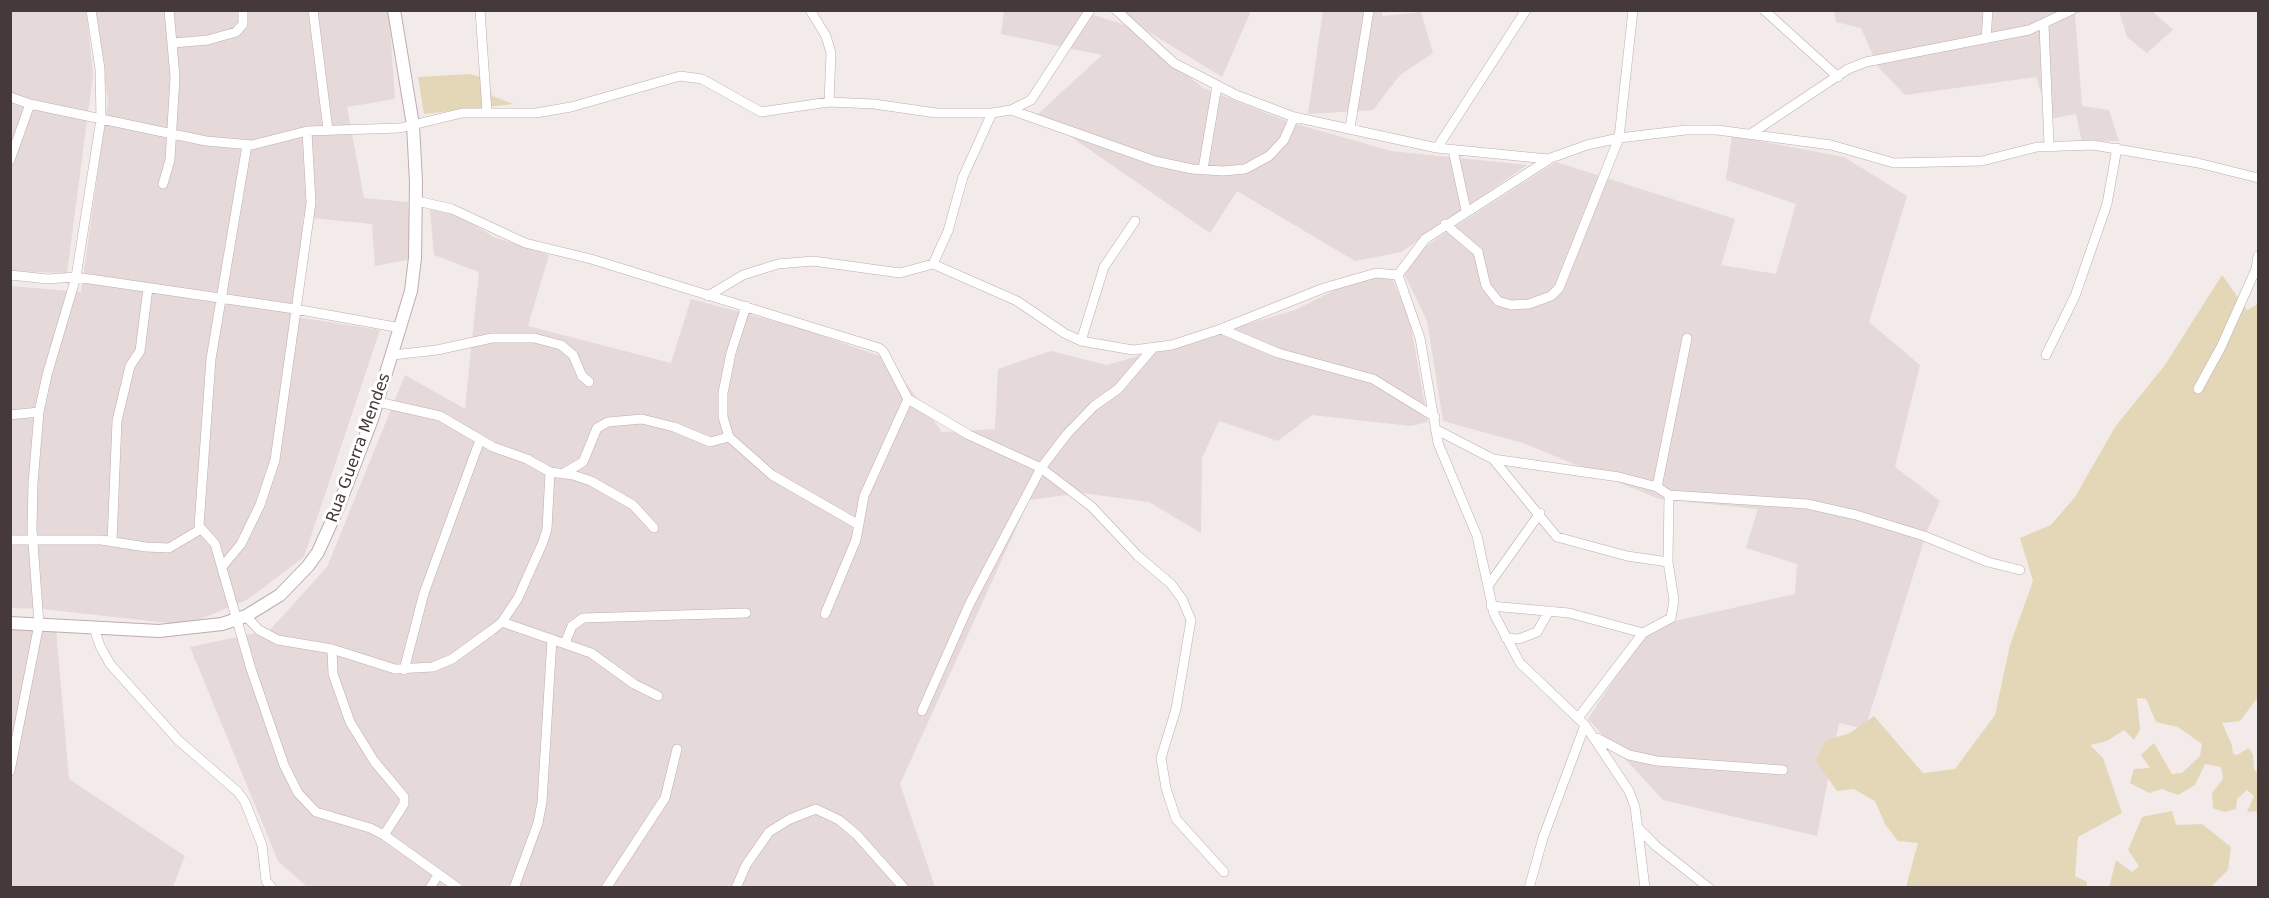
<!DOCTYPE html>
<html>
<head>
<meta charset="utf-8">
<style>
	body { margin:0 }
	#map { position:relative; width:2269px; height:898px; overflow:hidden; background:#f3eaea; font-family:"DejaVu Sans",sans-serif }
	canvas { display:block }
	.frame { position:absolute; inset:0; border:12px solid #46393a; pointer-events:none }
</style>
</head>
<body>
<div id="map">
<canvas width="2269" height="898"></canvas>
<div class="frame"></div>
</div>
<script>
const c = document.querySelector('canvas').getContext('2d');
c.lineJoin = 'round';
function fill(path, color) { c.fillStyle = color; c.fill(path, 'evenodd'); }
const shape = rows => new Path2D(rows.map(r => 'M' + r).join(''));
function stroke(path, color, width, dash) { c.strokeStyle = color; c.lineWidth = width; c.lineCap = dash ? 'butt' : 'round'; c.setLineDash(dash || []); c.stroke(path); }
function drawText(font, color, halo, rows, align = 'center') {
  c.font = font + ' "DejaVu Sans",sans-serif'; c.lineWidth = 6; c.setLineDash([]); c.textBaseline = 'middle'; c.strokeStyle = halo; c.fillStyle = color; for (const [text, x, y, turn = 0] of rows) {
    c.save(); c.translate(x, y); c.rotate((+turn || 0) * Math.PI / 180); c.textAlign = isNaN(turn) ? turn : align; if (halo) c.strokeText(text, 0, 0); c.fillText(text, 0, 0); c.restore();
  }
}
const residential = shape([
	[10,11,86,11,87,16,93,75,67,273,11,271],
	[95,11,388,11,389,13,395,99,347,107,364,198,408,202,412,259,375,266,372,224,303,217,297,317,380,330,304,557,247,600,186,625,43,609,11,608,11,286,81,292,108,101],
	[1004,11,1081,11,1128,26,1203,88,1289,122,1391,151,1527,165,1401,252,1355,261,1237,191,1210,233,1038,114,1102,55,1001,34],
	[1115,11,1251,11,1222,77],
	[1323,11,1381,11,1383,16,1421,12,1433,53,1400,75,1373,110,1308,114],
	[1834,11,2085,11,2075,14,2082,106,2109,110,2119,141,2082,142,2076,114,2050,119,2036,77,1905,95,1878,67,1861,28,1836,22],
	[2119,11,2152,11,2173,30,2147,53,2127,37],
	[1732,136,1844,157,1907,196,1869,322,1920,365,1895,467,1940,501,1927,531,1865,729,1839,723,1817,836,1663,800,1588,719,1639,641,1657,625,1795,594,1797,564,1746,548,1758,509,1659,499,1523,443,1443,421,1427,321,1400,265,1442,235,1556,162,1735,219,1721,265,1776,274,1796,204,1726,180],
	[430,208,453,212,494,237,549,255,528,326,671,363,691,299,800,328,888,359,942,432,995,429,998,369,1051,351,1107,365,1295,310,1365,275,1389,271,1410,321,1428,422,1411,426,1312,415,1278,441,1219,421,1202,458,1201,533,1149,502,1082,493,1029,500,900,784,935,887,307,887,278,861,190,647,270,630,327,567,405,375,465,409,479,272,434,255],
	[10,628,56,630,69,779,185,856,173,887,11,887]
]);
const green = shape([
	[470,74,487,79,492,96,514,104,424,114,418,77],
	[2222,275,2247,310,2258,304,2258,697,2240,721,2222,723,2232,745,2233,754,2237,755,2249,748,2253,755,2254,769,2258,773,2258,811,2247,812,2254,796,2247,790,2237,799,2236,809,2224,812,2213,808,2212,793,2223,779,2221,767,2205,764,2195,785,2178,795,2162,789,2149,793,2130,783,2134,769,2150,768,2141,755,2154,743,2172,774,2182,773,2200,756,2202,744,2178,727,2156,722,2146,699,2137,698,2140,730,2134,740,2124,730,2107,741,2090,745,2103,758,2122,813,2078,837,2075,876,2087,882,2087,887,1906,887,1918,843,1898,841,1885,824,1875,801,1854,789,1837,791,1816,761,1825,741,1850,733,1874,716,1923,773,1955,769,1995,715,2010,645,2033,581,2020,538,2051,525,2075,497,2115,427,2165,365],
	[2172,811,2176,825,2202,824,2231,847,2228,870,2211,887,2109,887,2116,860,2132,872,2139,866,2128,850,2142,817]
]);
const minor = shape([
	[313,10,328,130],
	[480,10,487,112],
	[810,10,826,36,831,53,829,102],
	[1116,10,1174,63,1236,95,1294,117,1437,148,1548,159,1587,145,1619,138,1686,130,1717,130,1831,145,1894,163,1982,161,2037,147,2093,145,2198,163,2258,178],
	[1764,10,1838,77],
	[2044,25,2049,145],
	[1986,39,1988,10],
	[173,43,208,40,236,32,243,24,243,10],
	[10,97,30,104,206,141,252,145,307,131,400,128,462,113,536,113,571,107,680,76,702,79,761,112,829,102,874,104,936,113,992,113,1011,110,1031,100,1090,10],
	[1011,110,1155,161,1192,169,1223,171,1245,169,1269,156,1284,140,1294,117],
	[1350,128,1369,10],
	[1752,133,1848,69,1866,62,2029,30,2072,10],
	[247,145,211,359,199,526,215,544,251,669,284,765,298,793,316,812,370,828,384,835,458,888],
	[1437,148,1526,10],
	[1453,150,1466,210],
	[10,160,30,104],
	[1203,169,1217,86],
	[163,184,170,160,175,77,169,10],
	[417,201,452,209,525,243,591,259,879,348,883,351,908,399,969,435,1041,468,1092,507,1138,556,1171,584,1182,599,1191,620,1176,709,1161,758,1166,788,1176,819,1224,872],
	[1445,224,1478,252,1486,286,1498,301,1511,305,1529,304,1551,296,1559,288,1619,138,1633,10],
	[933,264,948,231,963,177,992,113],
	[10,275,48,279,76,277,295,309,401,328],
	[1398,275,1420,338,1438,443,1477,536,1494,614,1520,663,1585,725,1629,791,1635,807,1645,888],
	[708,296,743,275,778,264,813,261,900,273,933,264,1017,301,1064,333,1081,341,1133,350,1172,345,1221,329,1324,288,1376,273,1398,275,1425,239,1548,160],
	[746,306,731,353,723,393,723,417,729,437,772,475,859,525],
	[1221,329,1278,353,1373,379,1435,417],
	[1081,341,1104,267,1135,221],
	[393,355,437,350,492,338,534,338,561,345,573,355,582,376,589,382],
	[2046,355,2075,296,2107,204,2117,148],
	[2198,389,2221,347,2256,269,2258,256],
	[378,402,440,416,493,447,527,459,550,472,573,475,591,481,633,505,654,528],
	[10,415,39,412],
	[1435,429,1493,459,1619,477,1657,487,1669,495,1807,504,1856,515,1924,536,1988,562,2020,570],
	[1493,459,1557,537,1627,556,1668,562],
	[564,473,583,462,597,428,608,422,642,419,674,427,710,442,729,437],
	[1657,487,1687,338],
	[10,540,101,540,146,547,169,548,201,529],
	[112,541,117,421,130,366,140,351,148,288],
	[222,567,241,544,260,505,275,460,311,203,307,131],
	[1488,586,1540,513],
	[1491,606,1569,613,1643,633],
	[825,614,856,540,864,496,908,399],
	[246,616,259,630,278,640,332,649,333,674,350,722,374,761,404,797,404,804,384,835],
	[502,622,591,653,634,684,658,696],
	[94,628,100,646,110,664,178,740,238,792,245,802,262,845,266,881,272,888],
	[1506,638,1519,639,1537,632,1549,611],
	[565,643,572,626,583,618,746,613],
	[332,649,395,669,433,667,452,659,492,630,502,622,518,598,543,542,547,529,550,472],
	[404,670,424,593,480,440],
	[922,711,970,603,1041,468,1067,434,1094,406,1118,389,1153,348],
	[1578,718,1643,633,1671,618,1674,600,1668,562,1669,495],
	[1597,738,1629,755,1657,761,1783,770],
	[10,771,39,624,32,529,33,483,39,412,47,375,76,277,101,119,100,69,91,10],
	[1638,828,1656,846,1709,888],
	[430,888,438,875],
	[514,888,538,823,542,802,552,639],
	[606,888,665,798,677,749],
	[736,888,746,865,769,832,790,819,816,809,839,820,857,835,904,888],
	[1529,888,1543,838,1585,725]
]);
const tertiary = shape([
	[10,623,159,631,222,624,246,616,280,595,308,566,318,552,337,510,372,419,411,291,415,258,416,182,413,125,394,10]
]);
const streetNames = [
	["Rua Guerra Mendes",359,448,-70]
];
fill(residential, '#e6d9d9');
fill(green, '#e3d7b7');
stroke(minor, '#beadae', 10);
stroke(tertiary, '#beadae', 14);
stroke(minor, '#fff', 9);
stroke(tertiary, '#fff', 12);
drawText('16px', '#46393a', '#fff', streetNames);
</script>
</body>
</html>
